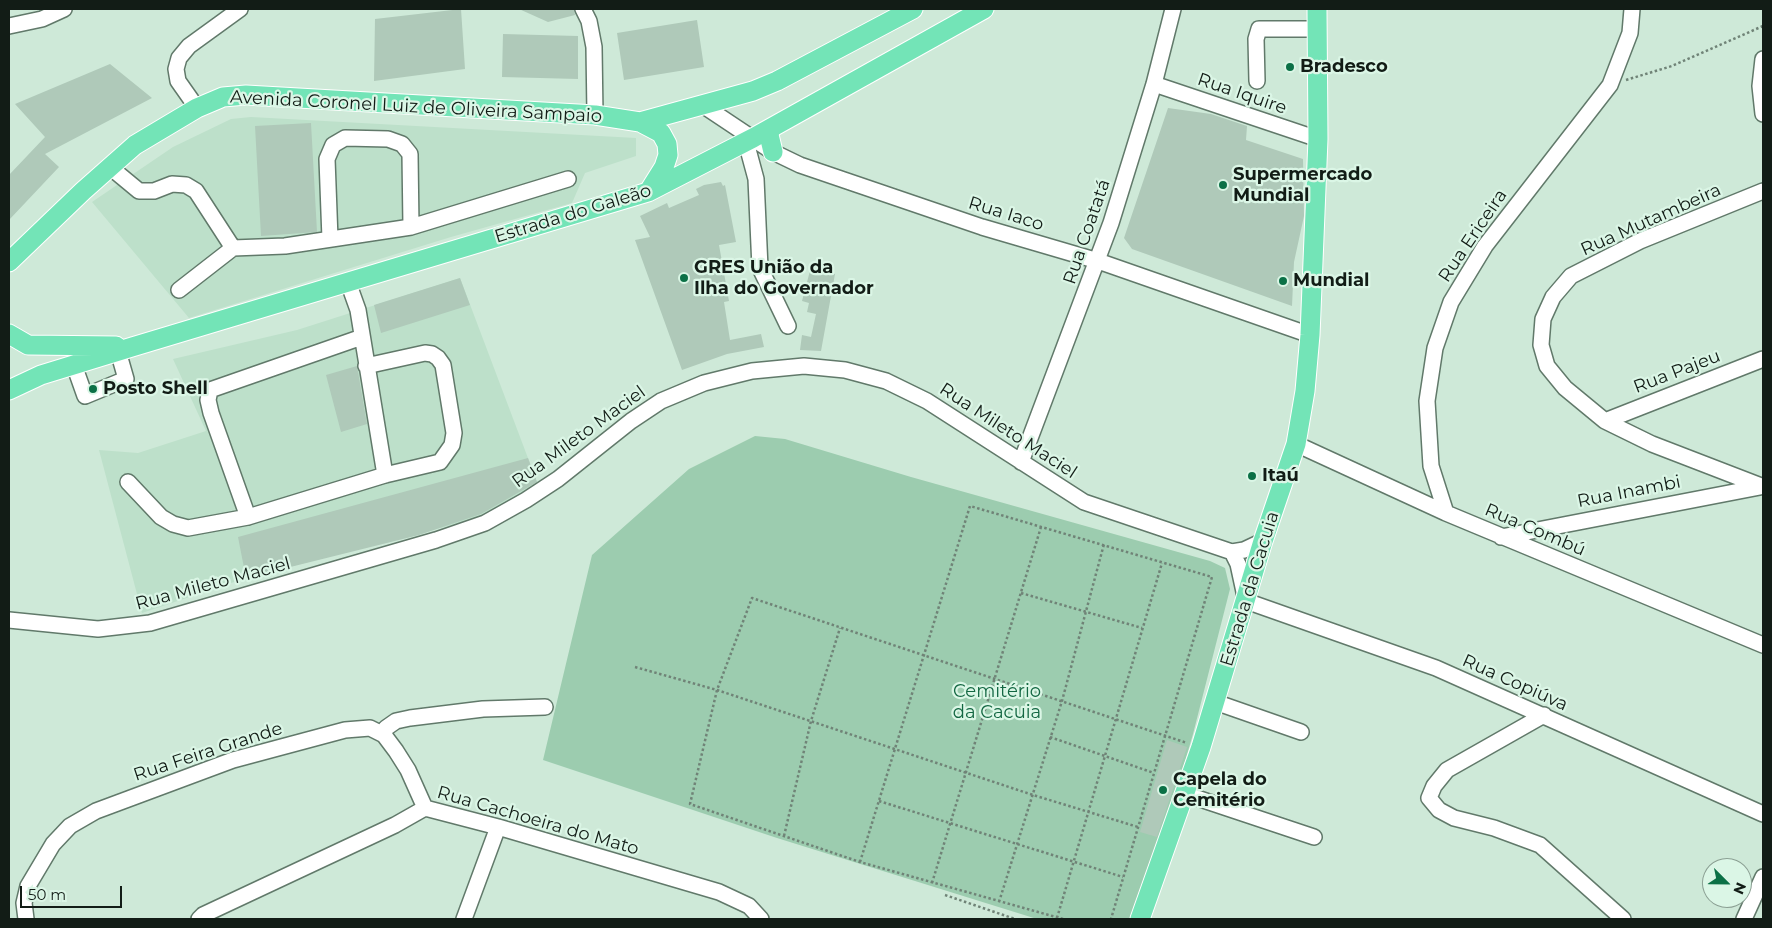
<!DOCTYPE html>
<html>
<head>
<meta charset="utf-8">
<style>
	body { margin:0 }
	#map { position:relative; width:1772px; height:928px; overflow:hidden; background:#cee9d8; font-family:Montserrat,sans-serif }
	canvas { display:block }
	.frame { position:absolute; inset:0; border:10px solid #121c16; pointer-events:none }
	.north { position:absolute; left:1702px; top:858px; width:50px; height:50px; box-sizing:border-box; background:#dbf6e6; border:1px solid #8b9f93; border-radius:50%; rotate:113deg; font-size:14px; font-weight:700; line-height:20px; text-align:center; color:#121c16 }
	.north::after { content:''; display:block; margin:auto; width:18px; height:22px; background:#0b7046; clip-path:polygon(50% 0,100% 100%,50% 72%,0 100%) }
	.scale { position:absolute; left:20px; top:886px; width:102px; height:22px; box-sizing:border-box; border:2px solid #121c16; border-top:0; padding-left:6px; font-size:15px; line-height:18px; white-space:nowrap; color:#121c16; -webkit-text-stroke:4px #dbf6e6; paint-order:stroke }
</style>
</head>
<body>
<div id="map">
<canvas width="1772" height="928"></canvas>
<div class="frame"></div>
<div class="north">N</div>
<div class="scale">50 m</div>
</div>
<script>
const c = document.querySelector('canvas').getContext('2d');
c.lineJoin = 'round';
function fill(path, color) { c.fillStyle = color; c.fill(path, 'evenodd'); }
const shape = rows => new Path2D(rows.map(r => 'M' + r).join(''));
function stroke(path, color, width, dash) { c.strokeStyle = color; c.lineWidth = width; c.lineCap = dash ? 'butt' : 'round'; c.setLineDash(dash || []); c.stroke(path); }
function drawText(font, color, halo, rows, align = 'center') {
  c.font = font + ' Montserrat,sans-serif'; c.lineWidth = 4.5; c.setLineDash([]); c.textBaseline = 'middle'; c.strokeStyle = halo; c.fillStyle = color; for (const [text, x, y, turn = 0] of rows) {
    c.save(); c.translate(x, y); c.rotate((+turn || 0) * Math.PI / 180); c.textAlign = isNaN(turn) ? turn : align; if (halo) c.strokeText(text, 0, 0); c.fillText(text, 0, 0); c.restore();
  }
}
const built = shape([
	[251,117,636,138,636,156,585,173,572,203,451,237,189,318,92,202,173,147,231,119],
	[460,278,537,482,495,514,246,578,142,613,99,450,138,453,206,431,173,359,297,330]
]);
const green = shape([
	[755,436,785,439,911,477,1210,561,1225,568,1230,589,1193,734,1143,906,1136,919,1037,919,777,838,543,760,592,555,689,469]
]);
const building = shape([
	[461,9,465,69,374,81,375,19],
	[519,9,574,9,575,15,548,22],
	[697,20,704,67,624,80,617,33],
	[503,34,578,36,578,79,502,77],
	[110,64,152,98,45,154,59,167,9,220,9,175,45,137,15,104],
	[1168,108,1211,114,1247,126,1246,140,1303,159,1304,216,1294,262,1292,306,1132,249,1124,238],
	[311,123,317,232,261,236,255,126],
	[721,182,723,186,725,185,736,242,719,245,729,301,724,302,730,340,761,334,764,347,727,354,682,370,635,240,650,237,640,216,667,203,669,208,699,195,696,189,704,185],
	[811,267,835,274,821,351,800,350,802,335,811,337,816,314,807,312,809,303,802,301],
	[460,278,470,305,381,333,374,305],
	[357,366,367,424,341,432,326,375],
	[528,458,537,482,481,514,419,535,246,578,238,537],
	[1167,740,1187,747,1157,837,1140,832]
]);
const path = shape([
	[1626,80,1672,66,1763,26],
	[1021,593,1142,628],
	[635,667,717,690,1033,795,1138,827],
	[1050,737,1154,773],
	[879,801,1123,877],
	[784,836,811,721,840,628],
	[860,862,970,506,1212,577,1111,919],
	[932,883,1041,527],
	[945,895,1015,919],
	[999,902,1062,701,1104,544],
	[1057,918,1162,563],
	[1063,919,860,862,690,804,717,690,752,598,1187,743]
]);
const minor = shape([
	[583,9,589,21,594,47,595,115],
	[9,26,42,19,64,9],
	[1763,59,1760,86,1763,114],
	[1257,81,1256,39,1259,29,1317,29],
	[1154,84,1318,139],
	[704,106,773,152,800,165,982,227,1098,261,1310,335],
	[197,108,178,81,176,69,179,58,189,46,240,9],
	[746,142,756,179,760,268,788,326],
	[110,167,139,191,154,191,172,184,186,185,196,191,233,248,285,246,411,227,568,179],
	[330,239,327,159,333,145,345,138,388,139,402,144,410,154,411,227],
	[348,282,358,310,385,475],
	[179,290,233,248],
	[74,365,85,396,126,379,118,351],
	[1605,421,1763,359],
	[1296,444,1446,513,1763,645],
	[1021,462,1111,223,1154,84,1173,9],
	[128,482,161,517,173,524,188,528,248,517,385,475,440,462,452,445,454,433,443,365,438,358,432,354,425,353,366,366],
	[1761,486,1652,444,1605,421,1565,388,1547,366,1541,345,1543,319,1553,297,1571,276,1640,241,1763,191],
	[1446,513,1431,466,1427,401,1435,348,1451,302,1485,246,1610,85,1630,33,1632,9],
	[248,517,211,413,208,400,210,390,362,337],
	[1501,537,1760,487],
	[1232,552,1244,550,1263,541],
	[9,620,98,629,150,623,436,540,485,523,526,500,558,479,631,421,661,401,704,383,752,371,804,366,845,370,886,381,927,401,1084,502,1232,552,1238,564,1246,601,1436,668,1763,814],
	[1215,702,1301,732],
	[1544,715,1447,770,1434,786,1429,798,1439,810,1454,818,1494,828,1540,845,1623,919],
	[384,735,386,728,396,721,410,718,483,709,545,707],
	[1185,794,1314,837],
	[26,919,24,903,28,886,53,844,70,826,96,811,233,760,345,730,370,728,384,735,396,751,408,770,425,808],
	[199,919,203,915,395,825,425,808,498,827,719,892,749,906,761,919],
	[464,919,498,827],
	[1744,919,1763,877]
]);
const major = shape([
	[640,122,753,91,777,81,913,9],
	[771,128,769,135,773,152],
	[9,262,83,191,135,145,197,108,223,97,246,95,595,115,640,122,661,133,667,144,668,155,664,167,649,191],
	[9,334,28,345,116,346],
	[9,390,41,375,132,347,648,192,753,138,984,9],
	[1140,919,1201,747,1263,541,1296,444,1305,391,1310,335,1318,139,1317,9]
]);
const markers = [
	[1290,67,5,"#0b7046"],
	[1223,185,5,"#0b7046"],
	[684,278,5,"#0b7046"],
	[1283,281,5,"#0b7046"],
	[93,389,5,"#0b7046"],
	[1252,476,5,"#0b7046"],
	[1163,790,5,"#0b7046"]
];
const poiNames = [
	["Bradesco",1300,67],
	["Supermercado",1233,175],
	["Mundial",1233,196],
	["GRES União da",694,268],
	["Ilha do Governador",694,289],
	["Mundial",1293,281],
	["Posto Shell",103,389],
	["Itaú",1262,476],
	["Capela do",1173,780],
	["Cemitério",1173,801]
];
const streetNames = [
	["Rua Iquire",1242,94,19],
	["Avenida Coronel Luiz de Oliveira Sampaio",416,107,3],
	["Estrada do Galeão",573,214,-17],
	["Rua Iaco",1006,214,17],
	["Rua Mutambeira",1651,220,-24],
	["Rua Coatatá",1087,232,-71],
	["Rua Ericeira",1473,236,-56],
	["Rua Pajeu",1677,372,-21],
	["Rua Mileto Maciel",1008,431,33],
	["Rua Mileto Maciel",579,437,-36],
	["Rua Inambi",1629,492,-11],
	["Rua Combú",1535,530,23],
	["Rua Mileto Maciel",213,584,-15],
	["Estrada da Cacuia",1250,589,-73],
	["Rua Copiúva",1515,683,24],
	["Rua Feira Grande",208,752,-18],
	["Rua Cachoeira do Mato",538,821,16]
];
const parkNames = [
	["Cemitério",997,692],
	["da Cacuia",997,713]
];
fill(built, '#bde0ca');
fill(green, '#9cccaf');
fill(building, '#afc9b9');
stroke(minor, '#61796a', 18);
stroke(major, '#fff', 21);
stroke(path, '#708377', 2.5, [2.5, 2.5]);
stroke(minor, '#fff', 15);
stroke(major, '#73e4b7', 19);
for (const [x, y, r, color] of markers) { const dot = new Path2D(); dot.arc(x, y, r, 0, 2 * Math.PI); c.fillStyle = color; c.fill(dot); stroke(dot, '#dbf6e6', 2); }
drawText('bold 18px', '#121c16', '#dbf6e6', poiNames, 'left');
drawText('18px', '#121c16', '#dbf6e6', streetNames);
drawText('18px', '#136742', '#dbf6e6', parkNames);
</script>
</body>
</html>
